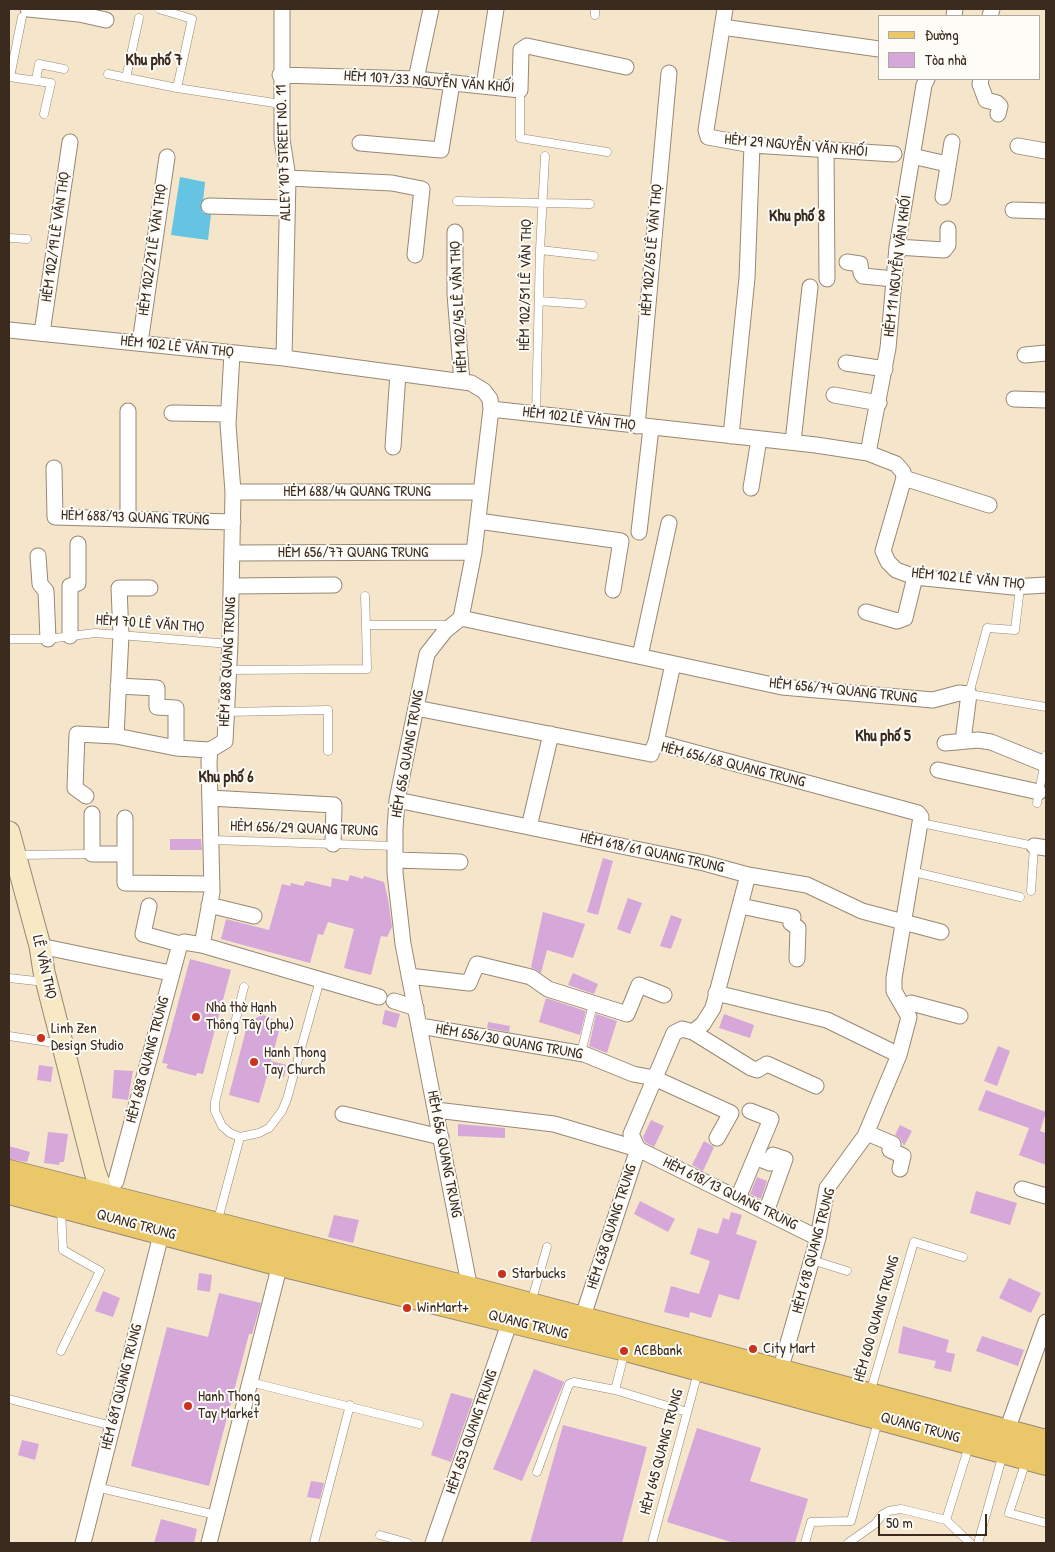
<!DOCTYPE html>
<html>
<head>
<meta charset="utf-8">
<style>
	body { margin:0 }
	#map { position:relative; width:1055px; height:1552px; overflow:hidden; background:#f4e5cb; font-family:"Patrick Hand",sans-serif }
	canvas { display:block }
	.frame { position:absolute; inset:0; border:10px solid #3b2a1e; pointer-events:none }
	.legend { position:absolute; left:878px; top:15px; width:162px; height:65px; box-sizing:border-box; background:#fdfcf7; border:1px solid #afa8a0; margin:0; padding:6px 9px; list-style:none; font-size:15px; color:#3b2a1e }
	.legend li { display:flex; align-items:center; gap:10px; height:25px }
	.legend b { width:25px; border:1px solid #afa8a0 }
	.scale { position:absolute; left:878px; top:1514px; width:109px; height:22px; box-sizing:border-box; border:2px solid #3b2a1e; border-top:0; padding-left:6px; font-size:15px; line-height:18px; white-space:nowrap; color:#3b2a1e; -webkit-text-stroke:4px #fdfcf7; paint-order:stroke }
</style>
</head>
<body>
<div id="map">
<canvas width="1055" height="1552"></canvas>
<div class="frame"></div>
<ul class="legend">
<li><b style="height:6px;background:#eac769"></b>Đường</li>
<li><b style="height:14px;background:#d6a8da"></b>Tòa nhà</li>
</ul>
<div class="scale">50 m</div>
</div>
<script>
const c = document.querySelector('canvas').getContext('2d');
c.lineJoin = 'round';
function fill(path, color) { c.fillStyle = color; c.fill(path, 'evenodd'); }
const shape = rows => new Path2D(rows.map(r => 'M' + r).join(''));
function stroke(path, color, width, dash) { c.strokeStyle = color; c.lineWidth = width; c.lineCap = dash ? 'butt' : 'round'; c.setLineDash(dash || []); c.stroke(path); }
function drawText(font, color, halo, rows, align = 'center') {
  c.font = font + ' "Patrick Hand",sans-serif'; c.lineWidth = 4; c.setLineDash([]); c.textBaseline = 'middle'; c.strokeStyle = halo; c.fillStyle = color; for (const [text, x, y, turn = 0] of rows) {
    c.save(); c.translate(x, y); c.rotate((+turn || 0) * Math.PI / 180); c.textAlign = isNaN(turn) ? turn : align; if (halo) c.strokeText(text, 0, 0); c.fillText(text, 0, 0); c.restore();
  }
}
const water = shape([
	[180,177,205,182,202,212,211,214,208,240,171,235]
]);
const building = shape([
	[170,839,201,839,202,850,170,850],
	[603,858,613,861,598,915,587,912],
	[350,875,363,879,364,876,384,882,388,899,392,927,387,937,381,936,371,975,344,968,354,929,328,922,323,935,318,934,310,963,221,939,226,919,269,930,282,884,290,886,291,883,303,886,306,881,331,887,332,878,348,881],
	[628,898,642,903,630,934,617,929],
	[543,912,585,924,573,958,547,950,541,973,531,967],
	[671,915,682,919,671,949,660,946],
	[190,959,231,970,203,1074,197,1073,196,1076,166,1068,168,1064,162,1063],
	[573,973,598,984,594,994,568,985],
	[546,998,586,1011,580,1035,539,1022],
	[385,1010,400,1014,396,1028,382,1024],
	[596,1014,617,1021,607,1053,589,1046],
	[724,1014,754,1025,750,1038,719,1028],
	[262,1015,271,1017,279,1031,271,1061,287,1065,284,1077,268,1073,259,1103,229,1095,248,1022],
	[488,1022,510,1026,509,1032,487,1028],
	[998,1046,1010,1051,997,1086,984,1081],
	[39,1065,53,1067,51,1082,37,1080],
	[114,1070,133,1071,128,1100,112,1098],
	[986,1090,1046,1112,1040,1131,1046,1133,1046,1165,1019,1155,1029,1128,978,1110],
	[651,1120,664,1126,654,1147,645,1142,643,1137],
	[458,1124,505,1128,505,1138,458,1136],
	[900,1125,912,1131,904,1146,900,1138,895,1135],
	[48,1132,68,1134,64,1162,60,1162,59,1165,44,1163],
	[704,1141,714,1147,703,1171,692,1165],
	[9,1146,30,1152,27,1162,9,1159],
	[757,1177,767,1181,761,1199,750,1194],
	[976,1191,1017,1203,1010,1225,970,1213],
	[640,1201,675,1219,668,1232,634,1214],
	[731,1212,742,1215,736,1234,757,1241,739,1300,719,1294,711,1318,690,1312,689,1318,664,1312,671,1286,699,1294,710,1261,690,1254,698,1228,718,1234,723,1218,729,1220],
	[334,1215,359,1220,353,1243,328,1237],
	[199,1273,212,1275,210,1292,197,1290],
	[1009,1278,1041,1293,1031,1313,999,1298],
	[103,1291,120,1298,113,1317,95,1311],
	[219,1293,261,1303,252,1334,249,1334,209,1486,131,1466,167,1327,208,1337],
	[903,1326,949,1340,946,1352,955,1354,951,1372,934,1368,936,1361,898,1353],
	[982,1336,1024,1350,1018,1366,976,1351],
	[534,1369,564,1382,522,1481,493,1469],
	[451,1393,473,1399,451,1462,431,1455],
	[563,1425,647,1447,622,1543,530,1543],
	[697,1428,761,1448,750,1481,808,1499,795,1543,734,1543,667,1522],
	[22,1440,39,1444,35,1460,18,1455],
	[311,1481,324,1483,320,1499,307,1497],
	[161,1519,197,1529,194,1543,154,1543]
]);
const service = shape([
	[159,9,192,19,177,88],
	[595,15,595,9],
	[108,74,177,88,281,104],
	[9,77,51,83,44,114],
	[10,77,22,17],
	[126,78,139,18],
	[36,80,39,64,64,69],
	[520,90,520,138,607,152],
	[457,201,590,204],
	[9,238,27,239],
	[540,250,594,256],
	[539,301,582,304],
	[536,414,540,250,545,156],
	[1020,587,1015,630,987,628,969,694,1046,707],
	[365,596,366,625,451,625],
	[9,639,48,639,95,633,230,644],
	[228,670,367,669,366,625],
	[226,712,328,710,328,751],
	[1037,803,1046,755],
	[921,823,1034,846,1031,891],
	[212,840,395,846],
	[17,855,92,854],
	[910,871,1020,897],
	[9,978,45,982],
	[9,1036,61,1044],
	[581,1053,593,1004],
	[240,1137,230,1133,222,1126,215,1111,215,1102,244,987],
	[61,1210,63,1250,100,1271,61,1351],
	[217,1223,240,1137,259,1133,269,1128,282,1111,287,1099,320,980],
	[812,1260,847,1271],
	[531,1303,547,1247],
	[250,1382,419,1424],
	[615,1390,625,1351],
	[870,1393,914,1242,963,1257],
	[9,1399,112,1426],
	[1026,1461,1009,1513,1046,1523],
	[537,1472,569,1384,574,1382,615,1390,687,1412],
	[96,1487,216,1515],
	[946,1520,969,1446],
	[380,1535,408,1543],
	[314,1543,350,1405],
	[652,1543,698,1372],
	[805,1543,811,1522,851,1521,878,1421],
	[848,1543,875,1524,882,1515,889,1511,901,1509,946,1520,970,1543],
	[978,1543,1003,1454]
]);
const minor = shape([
	[28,9,79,14,106,20],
	[282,9,282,139,288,178,284,358],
	[725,9,706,130,708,137,752,145,894,154],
	[954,16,955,9],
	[990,16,992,9],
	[722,27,879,49],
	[280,75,416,79,520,90,521,50,527,46,626,67],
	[416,79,431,9],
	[981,79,980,84,986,100,997,103,1000,106,998,114],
	[484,86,496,9],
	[360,143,441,150,452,83],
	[1018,146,1046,151],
	[826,151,827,279],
	[912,156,947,164],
	[288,178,392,183,422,189,415,255],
	[943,197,952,142],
	[209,206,287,208],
	[1013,210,1046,211],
	[455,232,455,294,462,382],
	[897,247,944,250,948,245,948,229],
	[847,262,860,264,861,273,863,276,894,279],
	[9,330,284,358,471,383,484,391,490,399,491,409,816,445,868,453,896,464,903,472,904,478,883,551,888,562,896,570,915,577,1013,587,1046,585],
	[42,333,70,142],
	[140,343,167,157],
	[1025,355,1046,353],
	[846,363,885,369],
	[834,395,879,403],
	[1014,399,1046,400],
	[172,413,228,414],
	[637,426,669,73],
	[731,436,747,278,752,145],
	[793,442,810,287],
	[393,447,398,373],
	[868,453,888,348,897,247,924,85,927,79],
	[54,468,55,517,233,522],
	[904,478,989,505],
	[751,488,759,439],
	[233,492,481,492],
	[128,519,128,411],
	[478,521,621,541,613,590],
	[639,532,651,428],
	[233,553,474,552],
	[38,556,40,584,46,591,48,639],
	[232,586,334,585],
	[866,612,897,621,905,618,915,577],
	[461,618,782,687,933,700,959,693,969,694,964,733],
	[70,636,70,586,78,583,78,544],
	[640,656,669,523],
	[118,686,157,688,157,707,176,708,176,748],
	[416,708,651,754,656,742,918,813,921,817,894,978,894,991,909,1017,899,1055,865,1136,827,1188,818,1238,780,1371],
	[116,736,121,635,119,588,150,588],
	[656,742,673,664],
	[945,743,978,740,991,742,1045,764],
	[938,770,1039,792],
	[86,796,75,788,77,734,116,736,176,748,210,750],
	[210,798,334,805,333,844],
	[397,800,704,863,748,875,807,885,862,911,941,932],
	[92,814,92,854,124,854],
	[125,818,125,883,212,884],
	[529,827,551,734],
	[1034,846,1046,848],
	[395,860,460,862],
	[209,905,254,916],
	[149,906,143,934,180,944],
	[741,906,793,917,791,923,798,928,797,959],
	[202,945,379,997],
	[40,946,170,973],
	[409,976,469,983,477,964,531,977,548,989,627,1014,639,985,664,995],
	[716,993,827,1020,899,1055],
	[394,1001,416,1008],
	[905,1009,911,1003,960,1016],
	[420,1026,584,1054,633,1074,654,1078,731,1113,717,1138],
	[693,1032,751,1068,757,1070,767,1064,816,1086],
	[436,1110,554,1124,638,1149,818,1238],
	[343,1114,441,1137],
	[867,1133,893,1144,890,1150,903,1156,900,1169],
	[755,1157,770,1163,773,1155,785,1159,766,1212],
	[1022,1189,1046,1196],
	[104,1196,116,1181,180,944,184,942,202,945,212,892,209,761,210,750,225,741,230,644,233,492,228,424,232,353],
	[738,1198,771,1119,750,1111],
	[470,1289,403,944,395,873,395,829,397,800,427,654,445,631,461,618,474,552,491,409],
	[582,1319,638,1149,631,1134,674,1033,682,1029,693,1032,703,1024,713,1008,748,875],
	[1007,1430,1046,1322],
	[83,1543,162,1231],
	[209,1543,280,1264],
	[433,1543,510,1321]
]);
const secondary = shape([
	[9,832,40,946,44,972,95,1172,104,1196]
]);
const primary = shape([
	[9,1172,470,1289,1046,1442],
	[9,1192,280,1264,626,1349,1046,1463]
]);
const markers = [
	[196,1017,5,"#c8321e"],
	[41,1038,5,"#c8321e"],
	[254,1062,5,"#c8321e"],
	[502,1274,5,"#c8321e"],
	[407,1308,5,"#c8321e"],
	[753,1349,5,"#c8321e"],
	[624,1351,5,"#c8321e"],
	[188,1406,5,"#c8321e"]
];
const streetNames = [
	["HẺM 107/33 NGUYỄN VĂN KHỐI",429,82,4],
	["HẺM 29 NGUYỄN VĂN KHỐI",796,146,5],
	["ALLEY 107 STREET NO. 11",284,153,-92],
	["HẺM 102/19 LÊ VĂN THỌ",56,237,-82],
	["HẺM 102/21 LÊ VĂN THỌ",153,250,-82],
	["HẺM 102/65 LÊ VĂN THỌ",652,250,-85],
	["HẺM 11 NGUYỄN VĂN KHỐI",898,266,-83],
	["HẺM 102/51 LÊ VĂN THỌ",526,285,-89],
	["HẺM 102/45 LÊ VĂN THỌ",459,307,-93],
	["HẺM 102 LÊ VĂN THỌ",177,347,6],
	["HẺM 102 LÊ VĂN THỌ",579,419,7],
	["HẺM 688/44 QUANG TRUNG",357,492],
	["HẺM 688/93 QUANG TRUNG",135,518,2],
	["HẺM 656/77 QUANG TRUNG",353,553],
	["HẺM 102 LÊ VĂN THỌ",968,579,6],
	["HẺM 70 LÊ VĂN THỌ",150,624,4],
	["HẺM 688 QUANG TRUNG",228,662,-87],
	["HẺM 656/74 QUANG TRUNG",843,691,6],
	["HẺM 656 QUANG TRUNG",408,754,-80],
	["HẺM 656/68 QUANG TRUNG",733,765,14],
	["HẺM 656/29 QUANG TRUNG",304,829,2],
	["HẺM 618/61 QUANG TRUNG",652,853,12],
	["LÊ VĂN THỌ",44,967,77],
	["HẺM 656/30 QUANG TRUNG",509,1042,10],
	["HẺM 688 QUANG TRUNG",148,1060,-75],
	["HẺM 656 QUANG TRUNG",444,1154,79],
	["HẺM 618/13 QUANG TRUNG",730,1194,26],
	["QUANG TRUNG",136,1225,15],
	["HẺM 638 QUANG TRUNG",612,1227,-72],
	["HẺM 618 QUANG TRUNG",814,1251,-75],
	["HẺM 600 QUANG TRUNG",877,1319,-74],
	["QUANG TRUNG",528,1325,14],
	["HẺM 681 QUANG TRUNG",122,1387,-76],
	["QUANG TRUNG",920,1428,15],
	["HẺM 653 QUANG TRUNG",472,1432,-71],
	["HẺM 645 QUANG TRUNG",662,1452,-75]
];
const poiNames = [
	["Nhà thờ Hạnh",206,1008],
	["Thông Tây (phụ)",206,1025],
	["Linh Zen",51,1029],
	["Design Studio",51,1046],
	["Hanh Thong",264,1053],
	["Tay Church",264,1070],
	["Starbucks",512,1274],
	["WinMart+",417,1308],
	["City Mart",763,1349],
	["ACBbank",634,1351],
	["Hanh Thong",198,1397],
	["Tay Market",198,1414]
];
const neighbourhoodNames = [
	["Khu phố 7",154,61],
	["Khu phố 8",797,217],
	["Khu phố 5",883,737],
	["Khu phố 6",226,778]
];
fill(water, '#64c4e2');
fill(building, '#d6a8da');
stroke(service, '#988874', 9);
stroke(minor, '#988874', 17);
stroke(secondary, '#988874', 23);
stroke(primary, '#988874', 26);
stroke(service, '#fff', 8);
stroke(minor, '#fff', 15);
stroke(secondary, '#f7e9c3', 21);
stroke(primary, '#eac769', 24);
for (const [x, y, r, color] of markers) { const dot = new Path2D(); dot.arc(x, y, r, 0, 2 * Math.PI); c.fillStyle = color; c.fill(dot); stroke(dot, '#fdfcf7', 2); }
drawText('15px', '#3b2a1e', '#fdfcf7', streetNames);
drawText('15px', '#3b2a1e', '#fdfcf7', poiNames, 'left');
drawText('bold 16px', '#3b2a1e', '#fdfcf7', neighbourhoodNames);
</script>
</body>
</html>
